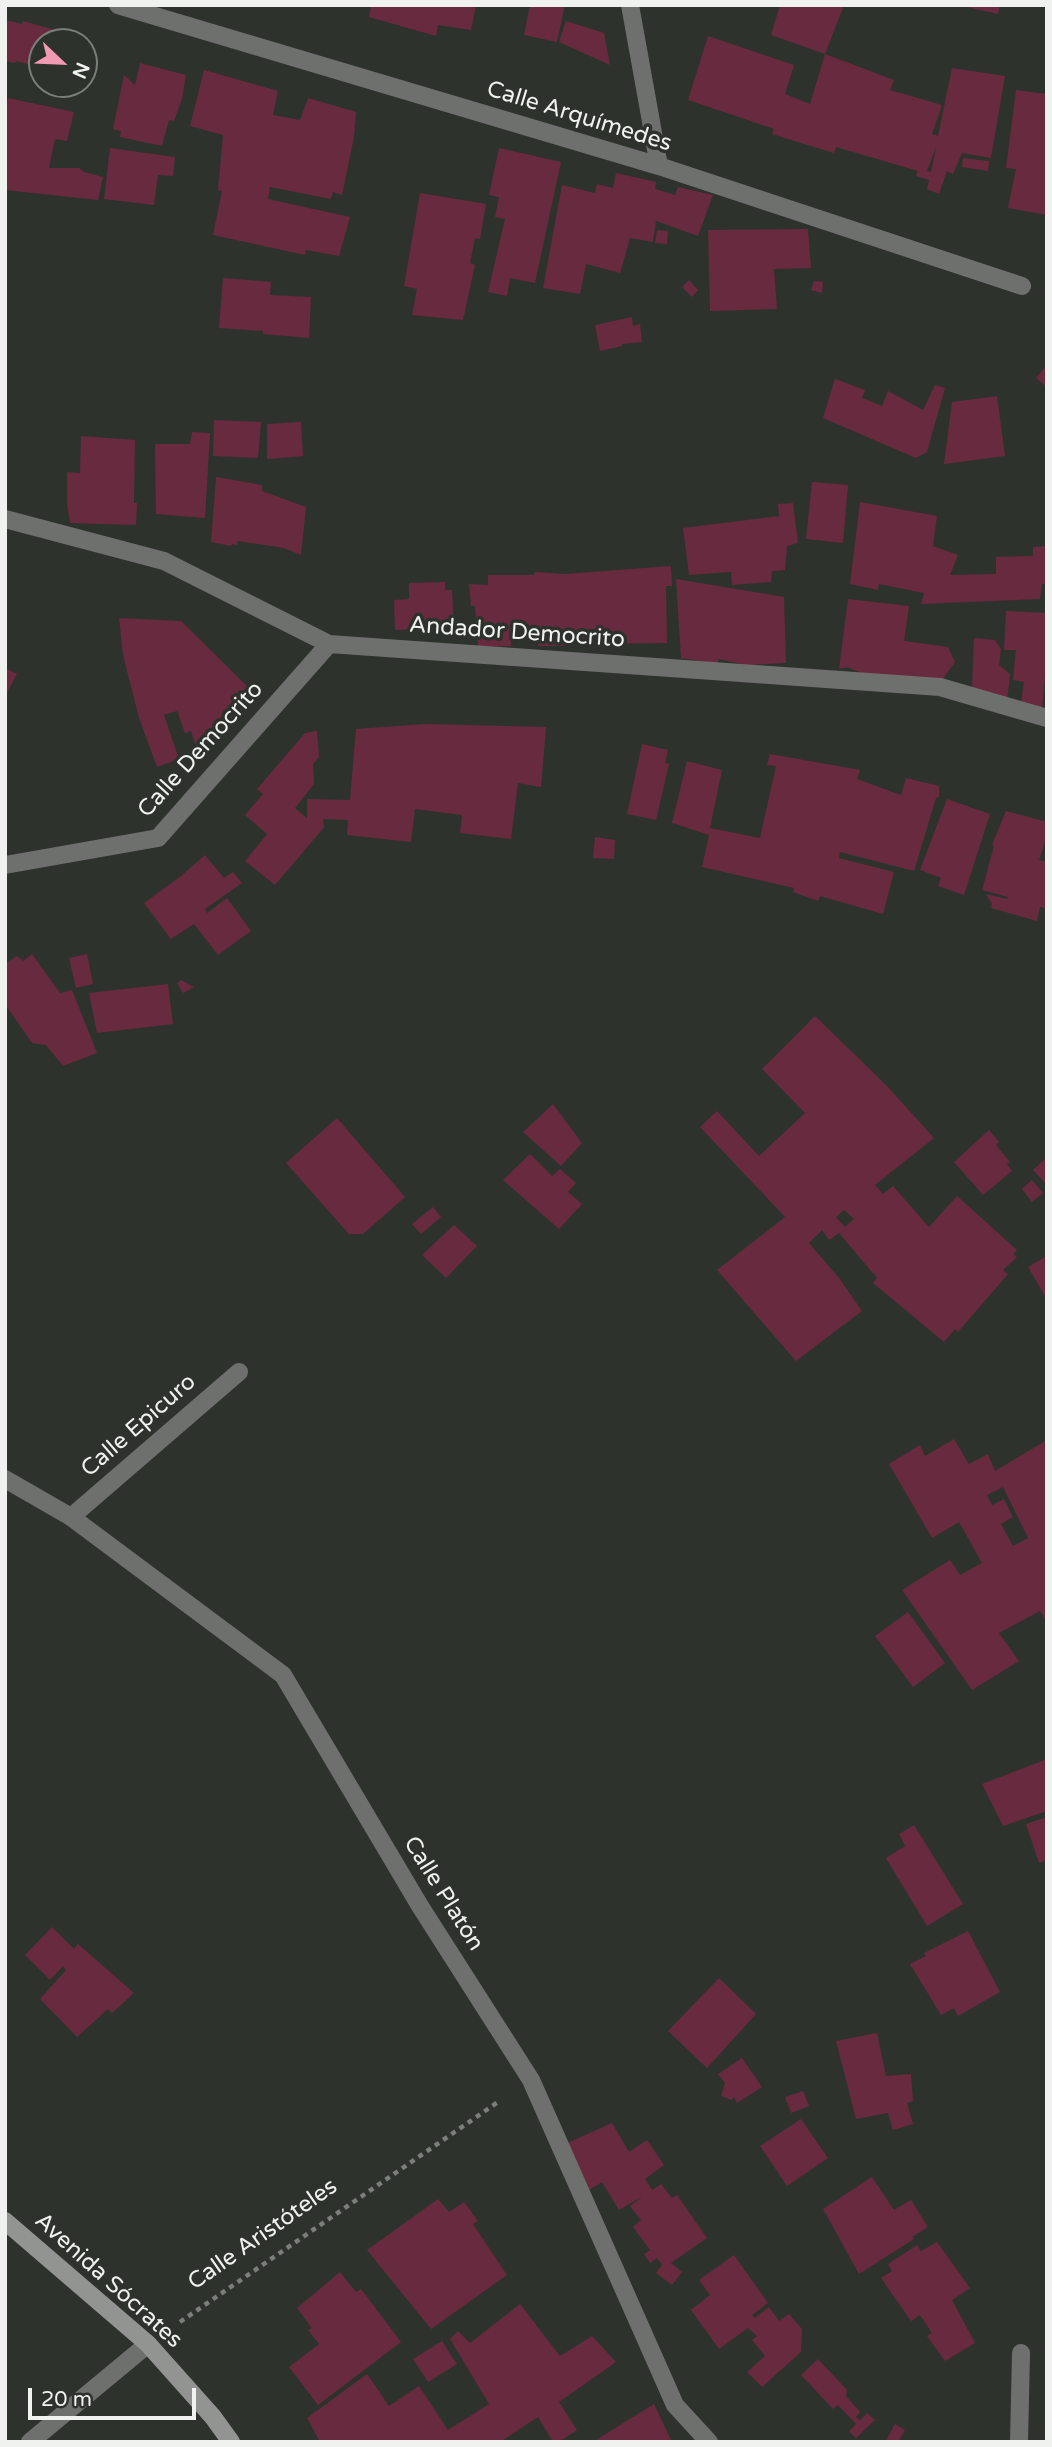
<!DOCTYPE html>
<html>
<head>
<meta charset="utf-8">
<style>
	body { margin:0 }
	#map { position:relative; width:1052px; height:2447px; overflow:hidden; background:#2e322d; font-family:"Varela Round",sans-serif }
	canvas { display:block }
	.frame { position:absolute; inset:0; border:7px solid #eff2ee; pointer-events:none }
	.north { position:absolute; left:28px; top:28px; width:70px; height:70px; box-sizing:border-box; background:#2e322d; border:2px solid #7b7f7a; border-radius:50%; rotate:113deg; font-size:19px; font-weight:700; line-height:28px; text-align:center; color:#eff2ee }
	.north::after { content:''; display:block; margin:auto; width:24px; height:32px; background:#f19ab4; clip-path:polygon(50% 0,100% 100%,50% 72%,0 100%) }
	.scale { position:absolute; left:28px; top:2388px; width:168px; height:32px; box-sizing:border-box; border:4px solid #eff2ee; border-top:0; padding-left:9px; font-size:21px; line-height:24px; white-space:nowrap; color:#eff2ee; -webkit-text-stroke:5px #2e322d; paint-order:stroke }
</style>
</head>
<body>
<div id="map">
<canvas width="1052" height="2447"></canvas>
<div class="frame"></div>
<div class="north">N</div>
<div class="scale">20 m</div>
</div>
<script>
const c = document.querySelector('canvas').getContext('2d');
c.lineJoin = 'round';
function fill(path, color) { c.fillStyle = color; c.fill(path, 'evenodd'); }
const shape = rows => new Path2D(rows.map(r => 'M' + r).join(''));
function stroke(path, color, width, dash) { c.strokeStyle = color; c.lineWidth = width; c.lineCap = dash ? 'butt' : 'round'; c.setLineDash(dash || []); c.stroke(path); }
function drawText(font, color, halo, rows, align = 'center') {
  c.font = font + ' "Varela Round",sans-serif'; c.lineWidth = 7; c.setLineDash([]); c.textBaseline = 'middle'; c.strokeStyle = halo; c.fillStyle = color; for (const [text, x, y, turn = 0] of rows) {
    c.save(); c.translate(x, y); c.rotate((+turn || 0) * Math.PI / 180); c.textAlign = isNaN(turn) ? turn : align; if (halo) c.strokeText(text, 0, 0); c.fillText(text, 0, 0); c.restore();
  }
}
const building = shape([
	[371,5,476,5,471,30,438,25,436,36,369,17],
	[530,5,565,5,557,42,524,35],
	[780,5,844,5,825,54,894,80,890,90,942,105,932,134,938,136,952,68,1005,76,991,158,962,153,953,174,947,171,939,194,927,189,929,180,916,176,918,171,836,147,834,153,798,142,772,134,774,129,688,100,708,36,794,65,785,94,810,104,825,54,771,35],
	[936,147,931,172,927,171],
	[958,5,1000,5,998,14],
	[5,20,22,24,23,21,66,33,63,42,42,42,42,68,16,61,15,63,5,61],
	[566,21,604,33,610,65,559,42],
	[140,63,186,75,182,99,174,121,169,120,162,146,120,137,121,131,113,129,124,75,135,85],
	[204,70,278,91,273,115,300,120,308,98,356,112,354,137,342,195,333,192,331,199,270,187,268,199,350,217,339,256,306,250,305,255,213,235,222,191,218,190,223,135,190,126],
	[1016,90,1047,94,1047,215,1008,208,1016,169,1006,168],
	[8,98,74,112,67,141,55,139,49,168,79,168,84,172,103,177,98,200,5,190,5,113],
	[110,148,175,157,173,176,158,175,154,205,104,199],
	[499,148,561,162,535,283,510,278,507,296,488,292,505,219,495,217,499,197,489,195],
	[963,158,989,161,988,171,962,167],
	[616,173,656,182,655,189,675,195,678,187,713,195,698,236,656,221,653,242,630,238,620,273,586,264,580,294,543,288,562,185,595,193,597,184,613,188],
	[420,193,486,204,480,239,475,238,470,263,475,265,463,320,412,315,417,289,404,286],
	[802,229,808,229,811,268,774,269,777,309,710,311,708,230],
	[657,230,668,231,667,244,655,243],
	[223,278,271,282,270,295,311,297,309,338,263,334,263,331,219,328],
	[689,280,698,290,692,297,682,287],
	[814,281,823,282,822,293,811,290],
	[632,317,633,326,640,324,642,342,622,344,622,346,600,351,595,325],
	[1047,365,1047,387,1036,378],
	[835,379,865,390,862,398,882,406,888,391,923,410,935,385,945,388,927,452,916,458,823,418],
	[997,396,1005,456,944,464,952,402],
	[214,420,261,422,258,458,213,456],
	[301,422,303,456,267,459,267,424],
	[192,432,210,433,205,518,156,514,155,444,190,444],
	[81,436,135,440,134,503,137,503,136,525,70,523,67,504,67,472,80,473],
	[216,477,262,485,262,491,306,507,301,555,284,548,238,541,237,545,232,544,231,546,211,542],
	[812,482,848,485,843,543,806,539],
	[860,502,937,516,933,546,958,555,950,575,996,574,996,557,1033,556,1033,547,1047,546,1047,584,1042,584,1040,599,921,604,924,593,879,584,878,590,850,584],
	[793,503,798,543,787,546,785,570,772,571,771,582,732,585,731,572,689,575,683,528,779,516,778,504],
	[671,566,672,586,666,586,667,643,583,644,583,640,569,639,569,646,538,646,538,629,511,628,511,646,478,647,475,606,471,606,469,584,488,585,488,575,534,575,535,572,565,574],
	[676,579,784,597,786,663,747,665,718,659,718,664,681,658],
	[445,582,445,590,452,590,454,627,395,630,394,600,409,599,409,583],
	[848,599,909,606,904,641,948,647,955,662,940,683,862,673,847,667,839,669],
	[1006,611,1047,613,1047,677,1045,676,1042,710,1021,703,1024,682,1013,680,1016,650,1004,650],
	[119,618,181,621,252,691,232,724,198,753,191,731,185,733,177,711,164,715,179,759,157,767,139,718,123,655],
	[974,638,995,640,1001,649,999,665,1010,674,1007,701,972,688],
	[5,668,17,674,5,697],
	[425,724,546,727,541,787,518,783,511,839,460,833,462,815,415,809,411,842,347,835,348,820,323,819,324,827,321,831,275,885,245,861,267,834,245,815,263,794,257,789,305,733,317,731,319,757,313,764,314,784,295,808,307,818,307,799,350,800,356,729],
	[642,744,668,750,665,763,669,764,656,820,627,814],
	[770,754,860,770,857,779,901,795,906,778,939,786,939,797,936,798,914,871,840,852,839,858,894,872,883,914,820,896,818,901,793,892,794,888,702,867,709,835,672,823,687,761,722,770,710,828,760,838,776,766,767,765],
	[947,799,990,814,964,895,938,886,941,878,920,870],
	[1006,811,1047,822,1047,836,1039,860,1047,862,1047,909,1040,907,1037,921,991,908,992,904,986,894,1007,899,1008,897,982,890,994,846,992,845],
	[595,837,615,840,614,859,593,858],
	[205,855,224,878,233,872,242,883,205,909,207,913,227,898,251,931,218,955,194,924,171,939,144,903,181,876],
	[32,954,60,993,72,990,97,1053,63,1066,46,1045,32,1043,5,1004,5,964,17,956,23,961],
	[87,954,93,984,76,988,69,958],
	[181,980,194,987,183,993,177,983],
	[168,984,173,1024,97,1033,89,993],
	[815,1016,887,1086,934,1138,875,1185,883,1194,893,1186,929,1227,957,1196,1017,1250,1013,1254,1017,1257,1003,1270,1008,1274,958,1332,955,1329,944,1342,873,1283,877,1278,839,1233,829,1240,822,1230,809,1243,839,1278,862,1311,796,1361,717,1270,785,1217,700,1127,717,1111,759,1156,805,1113,762,1069],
	[844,1210,854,1219,845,1227,836,1217],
	[553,1104,582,1143,561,1166,523,1132],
	[337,1118,405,1197,363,1234,349,1234,286,1163],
	[989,1130,999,1142,996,1145,1010,1162,1007,1164,1012,1171,983,1195,954,1162],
	[530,1154,552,1176,560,1169,576,1183,568,1192,582,1204,559,1229,503,1180],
	[1047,1157,1047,1185,1033,1170],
	[1032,1180,1043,1193,1032,1202,1022,1189],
	[433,1207,441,1217,421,1234,412,1224],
	[454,1225,477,1246,446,1278,422,1255],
	[1045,1257,1047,1295,1045,1296,1028,1267],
	[954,1439,969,1464,988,1454,995,1471,1047,1440,1047,1622,1040,1611,999,1633,1019,1661,972,1690,902,1590,950,1560,960,1575,982,1563,959,1522,932,1538,889,1464,920,1445,925,1456],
	[1003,1487,1028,1538,1013,1546,1001,1524,1013,1517,1004,1499,992,1505,987,1495],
	[908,1612,945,1663,913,1687,875,1636],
	[1047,1759,1047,1811,1003,1826,982,1784],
	[1047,1817,1047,1860,1039,1863,1026,1824],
	[914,1825,963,1904,927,1926,886,1858,905,1846,899,1834],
	[52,1927,74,1949,78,1944,134,1993,112,2013,108,2009,77,2037,40,1999,66,1970,63,1966,50,1980,25,1955],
	[968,1931,1000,1992,958,2016,954,2008,941,2015,910,1964,926,1956,924,1953],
	[719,1978,756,2014,707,2068,668,2031],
	[877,2033,886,2076,911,2074,913,2101,907,2103,913,2124,893,2130,888,2113,856,2119,836,2041],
	[742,2058,762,2087,737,2103,734,2097,732,2100,721,2096,725,2083,718,2074],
	[803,2091,809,2106,791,2113,785,2097],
	[801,2119,828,2158,787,2186,760,2146],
	[612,2123,629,2152,647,2140,664,2165,645,2179,652,2190,661,2184,672,2198,677,2195,707,2238,671,2263,682,2272,672,2285,656,2273,662,2265,657,2258,650,2263,644,2254,650,2250,633,2227,641,2220,630,2206,643,2196,619,2210,602,2182,589,2190,565,2144],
	[872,2177,894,2210,911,2200,928,2227,912,2237,914,2239,859,2274,823,2209],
	[438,2199,449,2212,464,2202,478,2221,473,2224,507,2275,431,2329,367,2250],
	[937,2242,970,2288,952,2300,975,2343,945,2361,927,2336,932,2333,920,2315,911,2321,881,2278,892,2271,888,2264,917,2245,921,2251],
	[734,2255,768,2303,752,2315,755,2318,769,2307,779,2321,789,2314,802,2329,801,2352,762,2387,747,2372,765,2356,752,2340,757,2336,748,2328,719,2349,691,2310,710,2295,699,2280],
	[340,2272,356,2292,361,2289,401,2342,318,2405,289,2367,319,2344,308,2330,312,2328,297,2308],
	[520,2304,560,2356,592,2336,616,2362,559,2402,577,2430,559,2442,553,2442,538,2417,500,2442,320,2442,307,2418,367,2374,389,2406,419,2386,448,2430,489,2404,450,2339,458,2331,470,2343],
	[442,2341,457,2364,428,2382,413,2359],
	[818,2359,847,2390,846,2396,860,2412,856,2417,860,2420,867,2413,875,2420,856,2438,849,2431,856,2424,838,2405,833,2409,801,2375],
	[654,2404,672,2442,593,2442,620,2425],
	[895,2424,905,2430,898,2442,885,2442]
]);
const path = shape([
	[180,2322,498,2102]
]);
const street = shape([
	[118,5,659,166,1022,286],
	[630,5,659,166],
	[5,519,164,561,329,644,940,687,1047,718],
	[5,865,158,838,329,644],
	[5,1479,71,1517,283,1675,420,1906,531,2080,675,2405,709,2442],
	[71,1517,239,1372],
	[30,2442,148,2344],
	[1019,2442,1021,2353]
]);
const secondary = shape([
	[5,2221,148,2344,213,2417,231,2442]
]);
const streetNames = [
	["Calle Arquímedes",579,117,17],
	["Andador Democrito",517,633,4],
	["Calle Democrito",201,750,-48],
	["Calle Epicuro",139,1426,-41],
	["Calle Platón",443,1894,58],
	["Calle Aristóteles",263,2235,-35],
	["Avenida Sócrates",108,2281,42]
];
fill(building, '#682a3f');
stroke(path, '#7b7e7a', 4.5, [5, 5]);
stroke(street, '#6e706e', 18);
stroke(secondary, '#919491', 18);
drawText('23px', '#eff2ee', '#2e322d', streetNames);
</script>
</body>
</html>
